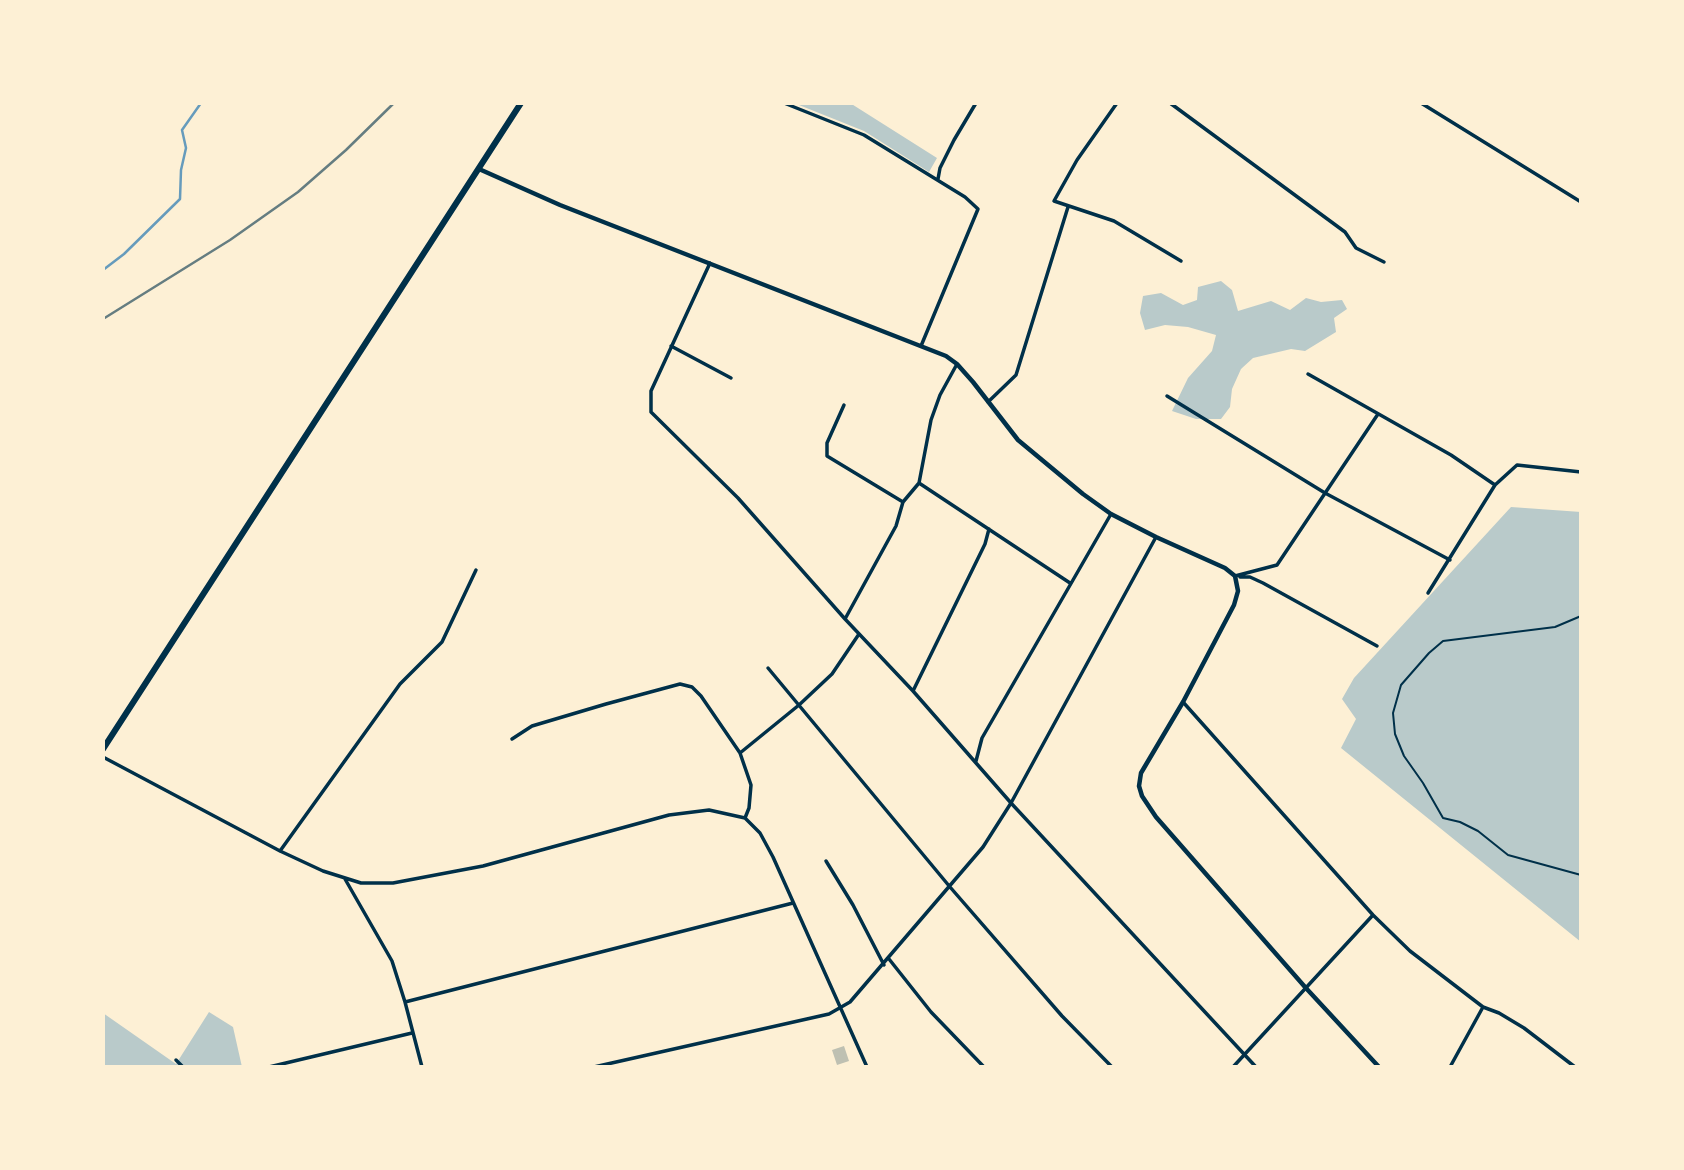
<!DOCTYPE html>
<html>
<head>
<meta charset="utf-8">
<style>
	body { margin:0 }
	#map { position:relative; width:1684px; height:1170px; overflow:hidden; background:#fdf0d5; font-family:"Sofia Sans Condensed",sans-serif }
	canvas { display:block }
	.frame { position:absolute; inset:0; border:105px solid #fdf0d5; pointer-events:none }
</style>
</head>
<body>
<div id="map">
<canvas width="1684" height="1170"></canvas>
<div class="frame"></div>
</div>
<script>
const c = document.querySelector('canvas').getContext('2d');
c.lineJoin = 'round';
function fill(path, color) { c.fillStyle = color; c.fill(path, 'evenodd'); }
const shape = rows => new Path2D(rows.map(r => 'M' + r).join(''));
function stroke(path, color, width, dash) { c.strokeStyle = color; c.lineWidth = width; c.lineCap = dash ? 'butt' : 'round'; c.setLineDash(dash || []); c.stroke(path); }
const green = shape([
	[794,103,850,103,937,158,929,172,864,131],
	[1221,281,1232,290,1238,311,1271,301,1290,310,1306,298,1321,302,1342,300,1347,309,1334,318,1336,332,1305,351,1291,349,1253,358,1241,369,1232,389,1230,407,1221,419,1196,419,1172,411,1188,378,1212,351,1216,335,1188,327,1165,325,1145,330,1140,313,1143,296,1161,293,1183,305,1197,300,1198,287],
	[1511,507,1581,512,1581,942,1341,748,1356,719,1342,699,1354,678],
	[209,1012,233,1027,242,1067,103,1067,103,1013,176,1064]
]);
const stream = shape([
	[103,270,124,254,180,199,181,170,186,148,182,130,201,103]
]);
const building = shape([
	[844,1046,849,1061,837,1065,832,1050]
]);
const path = shape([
	[1581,616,1555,627,1443,641,1429,653,1401,685,1393,713,1395,734,1404,756,1423,783,1443,818,1460,822,1478,831,1508,855,1581,875]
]);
const minor = shape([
	[784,103,864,135,965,197,978,209,921,346],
	[1117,103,1077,160,1054,201,1114,221,1181,261],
	[1170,103,1345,232,1356,248,1384,262],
	[1421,103,1581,202],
	[938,179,940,168,954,140,976,103],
	[710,263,651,391,651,412,738,498,845,619,913,691,1011,803,1256,1067],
	[671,346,731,378],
	[1308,374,1451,455,1495,485],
	[1167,396,1325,493,1450,560],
	[988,402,1016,375,1068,207],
	[844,405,827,443,827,456,903,502],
	[919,483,1070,583],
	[1235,576,1277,565,1378,414],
	[1240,577,1250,577,1263,583,1377,646],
	[1428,593,1495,485,1517,465,1581,472],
	[845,619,896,526,903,502,919,483,931,420,940,395,957,364],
	[768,668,950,887,1062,1016,1112,1067],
	[913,691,985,544,989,529],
	[1183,702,1373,915,1410,951,1483,1007,1499,1013,1524,1028,1575,1067],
	[512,739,532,726,606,704,680,684,692,687,701,696,740,753,751,785,749,808,745,818],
	[740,753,799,705,832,674,859,634],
	[103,757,280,851,323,871,361,883,393,883,483,866,669,815,709,810,745,818],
	[976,761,982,738,1111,514],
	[745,818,760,833,773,857,867,1067],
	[280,851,400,684,442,642,476,570],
	[826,861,853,905,884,965],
	[345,879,392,961,405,1002,422,1067],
	[889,959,931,1012,984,1067],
	[405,1002,793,903],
	[176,1060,183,1067],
	[269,1067,412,1033],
	[594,1067,829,1014,850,1002,983,847,1011,803,1156,537],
	[1233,1067,1373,915],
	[1450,1067,1483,1007]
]);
const tertiary = shape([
	[479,169,560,205,946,356,957,364,973,382,1018,440,1083,494,1111,514,1156,537,1225,568,1235,576,1238,591,1234,605,1183,702,1141,773,1139,786,1142,796,1156,817,1305,987,1379,1067]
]);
const primary = shape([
	[103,749,521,103]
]);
const rail = shape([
	[103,319,230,240,298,192,346,150,394,103]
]);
fill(green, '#b9caca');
stroke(stream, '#669bbc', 2.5);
fill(building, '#bec0b2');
stroke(path, '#003049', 2);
stroke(minor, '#003049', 3.5);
stroke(tertiary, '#003049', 4.5);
stroke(primary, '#003049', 6);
stroke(rail, '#657d81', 2.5);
</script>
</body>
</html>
